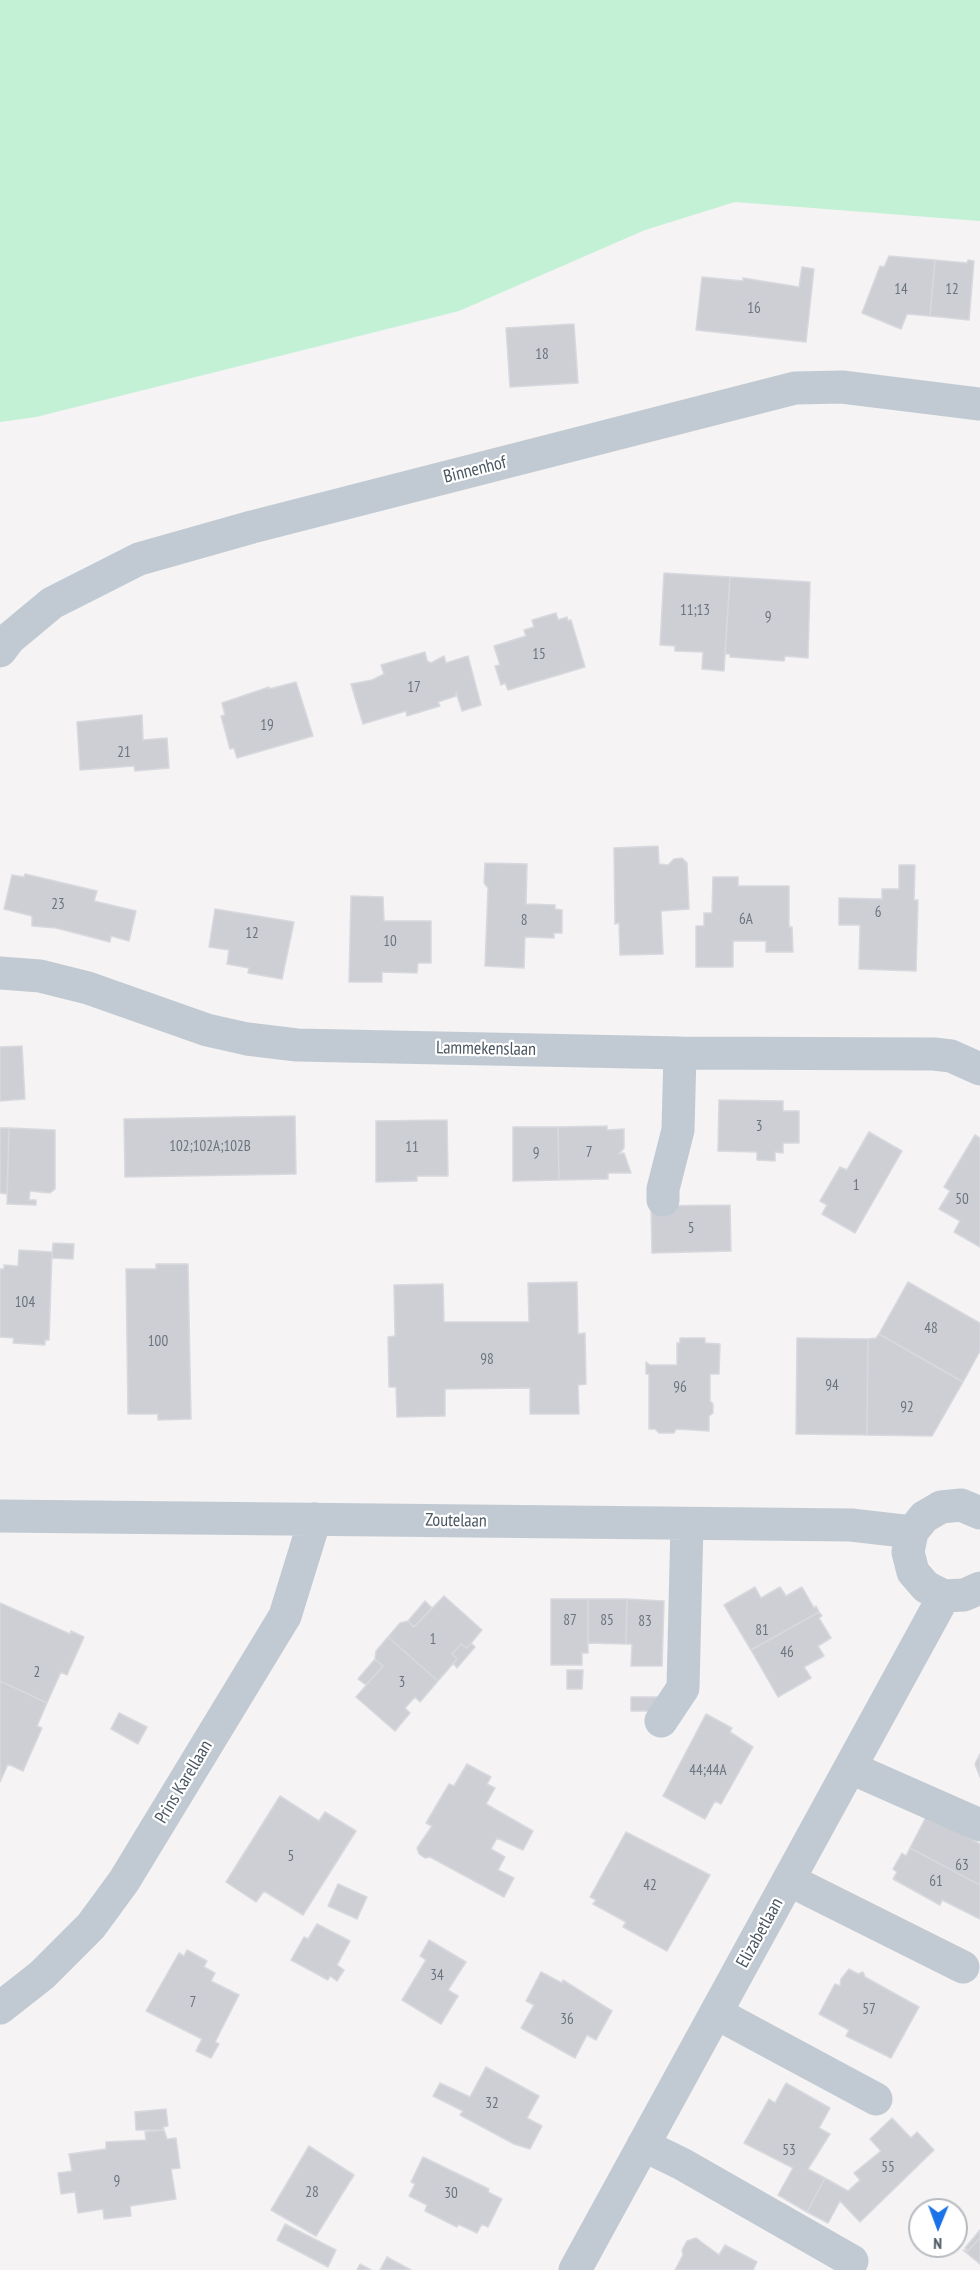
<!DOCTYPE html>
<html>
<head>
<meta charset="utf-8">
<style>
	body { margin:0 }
	#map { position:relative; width:980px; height:2270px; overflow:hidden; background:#f5f3f3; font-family:"PT Sans Narrow",sans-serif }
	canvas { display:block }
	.north { position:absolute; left:908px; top:2198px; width:60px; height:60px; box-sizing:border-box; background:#fff; border:2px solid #b7bbc0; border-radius:50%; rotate:181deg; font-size:16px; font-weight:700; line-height:24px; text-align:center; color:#4a5661 }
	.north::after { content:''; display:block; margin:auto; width:21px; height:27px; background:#1a73e8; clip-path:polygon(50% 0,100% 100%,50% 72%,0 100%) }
</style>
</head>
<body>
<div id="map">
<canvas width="980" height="2270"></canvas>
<div class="north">N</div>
</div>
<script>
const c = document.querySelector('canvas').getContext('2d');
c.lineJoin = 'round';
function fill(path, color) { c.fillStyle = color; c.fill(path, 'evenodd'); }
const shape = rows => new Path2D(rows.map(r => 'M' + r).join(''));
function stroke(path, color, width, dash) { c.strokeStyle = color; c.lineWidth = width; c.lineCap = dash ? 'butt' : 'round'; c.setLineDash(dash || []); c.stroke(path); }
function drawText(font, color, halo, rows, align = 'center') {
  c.font = font + ' "PT Sans Narrow",sans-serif'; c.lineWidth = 4.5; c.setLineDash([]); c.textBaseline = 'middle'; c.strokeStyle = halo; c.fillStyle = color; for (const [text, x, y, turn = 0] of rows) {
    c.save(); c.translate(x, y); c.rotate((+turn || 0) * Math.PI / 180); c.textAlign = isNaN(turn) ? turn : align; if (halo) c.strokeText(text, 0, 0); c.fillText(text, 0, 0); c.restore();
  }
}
const green = shape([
	[0,0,980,0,980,221,735,202,645,230,459,311,36,417,0,422]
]);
const building = shape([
	[889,256,935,260,930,316,907,314,901,329,862,313,880,266,884,267,889,256],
	[935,260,967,263,968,260,974,261,969,320,930,316,935,260],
	[802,267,814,269,806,342,696,330,702,277,743,281,743,278,799,287,802,267],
	[574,324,578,383,510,387,506,328,574,324],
	[664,573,730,577,724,671,702,669,703,652,675,651,675,646,660,645,664,573],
	[730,577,810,582,808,658,785,656,784,661,730,657,730,654,725,654,730,577],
	[556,613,558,620,567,617,568,621,571,620,585,667,508,690,505,683,501,685,495,666,500,665,494,646,526,636,524,630,534,627,532,620,556,613],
	[425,652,427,661,431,663,444,656,446,663,468,656,481,705,462,711,456,692,456,696,438,702,440,706,407,716,406,711,363,724,351,684,372,680,384,674,381,665,425,652],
	[296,682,313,736,237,758,234,748,230,749,221,716,225,715,222,703,269,687,269,689,296,682],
	[142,715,143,740,167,738,169,768,135,771,134,766,80,770,77,722,142,715],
	[658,846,659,864,668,865,674,859,682,858,687,863,689,909,661,911,663,954,620,955,619,923,615,924,614,848,658,846],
	[485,863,527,864,526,904,555,905,555,909,562,910,562,933,554,933,554,938,525,937,524,968,485,966,488,888,484,883,485,863],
	[899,865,915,865,914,900,918,900,916,971,859,969,860,925,839,925,839,898,882,899,882,889,899,889,899,865],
	[25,874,97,891,94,901,136,911,129,941,111,936,110,942,56,928,32,926,32,916,4,909,12,875,24,877,25,874],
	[713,877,738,877,738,886,789,886,789,927,792,927,793,952,766,952,766,941,733,941,733,967,696,967,696,926,704,926,704,913,712,913,713,877],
	[351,896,383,897,384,921,431,921,431,963,418,963,417,973,382,972,382,982,349,982,351,896],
	[215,909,294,922,282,979,248,973,249,968,227,964,229,950,209,947,215,909],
	[22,1046,25,1099,0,1101,0,1047,22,1046],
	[719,1100,783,1101,783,1111,799,1111,799,1143,783,1143,783,1153,775,1152,775,1161,757,1160,757,1152,718,1151,719,1100],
	[295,1116,296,1174,125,1177,124,1119,295,1116],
	[447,1120,448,1176,417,1176,417,1181,376,1182,376,1121,447,1120],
	[607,1126,607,1130,624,1129,624,1148,619,1154,624,1153,631,1173,608,1173,608,1179,559,1180,558,1127,607,1126],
	[513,1127,558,1127,559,1180,513,1181,513,1127],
	[0,1128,9,1128,7,1194,0,1193,0,1128],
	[9,1128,55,1130,55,1189,50,1193,30,1191,29,1200,36,1200,36,1205,7,1204,9,1128],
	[869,1132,902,1151,855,1233,822,1214,827,1205,820,1201,840,1167,847,1170,869,1132],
	[975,1135,980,1138,980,1247,954,1232,960,1221,939,1209,950,1191,944,1187,975,1135],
	[730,1205,731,1251,652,1253,651,1206,730,1205],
	[53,1243,74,1244,73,1259,52,1258,53,1243],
	[19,1250,52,1252,49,1340,45,1340,45,1345,13,1343,14,1338,0,1337,0,1269,4,1269,4,1265,18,1266,19,1250],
	[156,1264,188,1264,191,1419,158,1420,158,1414,128,1414,126,1269,156,1269,156,1264],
	[577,1282,578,1334,585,1333,586,1384,578,1385,579,1414,530,1414,530,1388,445,1389,445,1416,397,1417,396,1387,389,1387,388,1337,395,1336,394,1285,443,1284,444,1322,529,1322,528,1283,577,1282],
	[908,1282,980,1323,980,1351,963,1382,879,1334,908,1282],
	[879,1334,963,1382,932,1436,867,1435,868,1339,876,1338,879,1334],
	[680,1338,705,1338,705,1343,720,1344,719,1374,710,1374,710,1401,713,1404,713,1413,709,1416,709,1431,676,1429,674,1433,659,1433,655,1429,649,1429,649,1374,646,1374,646,1362,650,1365,677,1365,677,1343,680,1343,680,1338],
	[797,1338,868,1339,867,1435,796,1434,797,1338],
	[755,1587,761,1598,780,1587,786,1596,802,1587,814,1608,816,1606,819,1612,751,1650,724,1605,755,1587],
	[444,1596,482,1630,467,1648,461,1644,452,1654,457,1659,438,1681,388,1637,400,1623,408,1621,414,1627,444,1596],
	[551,1599,588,1599,588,1653,582,1653,582,1665,551,1665,551,1599],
	[588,1599,627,1599,626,1644,588,1643,588,1599],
	[627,1599,664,1601,662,1666,631,1666,632,1644,626,1644,627,1599],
	[425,1601,432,1608,414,1627,408,1621,425,1601],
	[0,1603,70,1634,71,1631,84,1637,67,1675,61,1672,47,1703,0,1681,0,1603],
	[819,1612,822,1616,819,1618,831,1638,818,1646,824,1656,804,1667,811,1678,778,1697,751,1650,819,1612],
	[388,1637,438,1681,420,1702,415,1697,405,1708,410,1713,395,1731,356,1697,383,1666,375,1659,376,1651,388,1637],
	[471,1643,475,1647,457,1668,453,1663,457,1659,452,1654,461,1644,467,1648,471,1643],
	[375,1659,383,1666,366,1685,358,1679,375,1659],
	[567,1670,583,1670,582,1689,567,1689,567,1670],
	[0,1681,47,1703,37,1726,42,1728,23,1771,8,1764,0,1782,0,1681],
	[631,1697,664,1697,664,1711,631,1711,631,1697],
	[119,1713,147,1727,138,1744,111,1729,119,1713],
	[706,1714,732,1728,730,1732,753,1747,721,1804,715,1801,705,1819,663,1796,706,1714],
	[980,1754,980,1777,975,1764,980,1754],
	[467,1764,491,1777,487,1784,495,1788,486,1804,533,1831,523,1850,497,1838,491,1849,505,1857,498,1870,514,1878,504,1897,430,1857,425,1858,419,1854,417,1848,432,1826,426,1823,449,1784,454,1786,467,1764],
	[280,1796,319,1821,325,1812,356,1831,303,1915,264,1891,256,1902,226,1882,280,1796],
	[931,1816,980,1844,980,1885,910,1848,926,1817,931,1816],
	[626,1832,710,1875,667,1951,623,1927,626,1922,593,1904,596,1900,590,1897,626,1832],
	[910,1848,980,1885,980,1919,942,1900,940,1905,893,1879,897,1872,893,1869,902,1853,906,1856,910,1848],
	[338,1884,367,1897,357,1919,328,1906,338,1884],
	[317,1924,350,1941,337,1965,344,1970,337,1981,330,1976,328,1980,291,1960,304,1937,308,1939,317,1924],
	[429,1940,466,1962,448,1990,458,1996,441,2024,402,2000,426,1960,420,1956,429,1940],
	[187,1950,207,1961,204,1967,215,1973,211,1981,239,1995,215,2042,219,2044,211,2058,196,2051,202,2039,146,2011,179,1953,184,1956,187,1950],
	[849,1969,858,1974,863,1972,865,1977,919,2007,891,2058,846,2036,849,2030,819,2014,835,1984,840,1986,841,1979,849,1969],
	[541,1972,562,1983,563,1980,612,2011,596,2040,587,2035,575,2058,521,2028,534,2005,526,2001,541,1972],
	[486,2067,539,2096,527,2118,542,2126,530,2149,514,2144,460,2115,463,2111,433,2096,440,2083,470,2097,486,2067],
	[786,2083,830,2108,819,2128,830,2134,808,2169,825,2178,807,2212,778,2195,793,2168,744,2143,769,2099,775,2103,786,2083],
	[166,2109,168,2126,163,2127,164,2130,136,2130,135,2112,166,2109],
	[892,2118,911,2138,917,2132,934,2150,860,2222,840,2201,828,2223,807,2212,825,2178,848,2191,860,2180,854,2173,881,2151,870,2139,892,2118],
	[164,2130,167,2139,176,2138,180,2168,171,2169,176,2199,130,2206,131,2216,104,2219,103,2209,78,2213,75,2192,61,2194,58,2173,72,2171,69,2154,106,2149,106,2142,146,2140,145,2132,164,2130],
	[309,2146,354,2175,316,2236,271,2210,309,2146],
	[423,2157,489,2189,488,2192,502,2199,488,2227,482,2224,477,2233,458,2224,457,2227,425,2211,427,2205,409,2196,415,2184,411,2182,423,2157],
	[285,2224,336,2250,328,2267,277,2240,285,2224],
	[980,2230,980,2238,968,2251,965,2248,980,2230],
	[696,2238,719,2255,725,2245,757,2262,753,2270,675,2270,683,2255,682,2250,687,2241,696,2238],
	[980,2238,980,2264,963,2250,968,2251,980,2238],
	[387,2257,411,2270,380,2270,387,2257],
	[360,2264,371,2270,357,2270,360,2264]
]);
const minor = shape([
	[0,651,10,638,52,603,139,559,252,527,795,388,842,387,980,404],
	[0,973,40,976,88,988,207,1030,247,1039,297,1045,680,1053,934,1054,951,1056,980,1069],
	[663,1200,663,1189,678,1130,680,1053],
	[980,1513,961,1505,941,1507,924,1517,912,1532,908,1552,913,1572,926,1587,944,1596,964,1595,980,1588],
	[0,1516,851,1525,912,1532],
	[661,1721,683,1688,687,1524],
	[851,1768,980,1825],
	[789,1880,963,1967],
	[0,2008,42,1975,91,1926,124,1881,285,1616,315,1519],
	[716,2013,876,2099],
	[643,2145,682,2164,852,2261],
	[575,2270,944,1596]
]);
const numberNames = [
	["14",901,290],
	["12",952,290],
	["16",754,309],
	["18",542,355],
	["11;13",695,611],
	["9",768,618],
	["15",539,655],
	["17",414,688],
	["19",267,726],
	["21",124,753],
	["23",58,905],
	["6",878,913],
	["6A",746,920],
	["8",524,921],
	["12",252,934],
	["10",390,942],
	["3",759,1127],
	["102;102A;102B",210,1147],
	["11",412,1148],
	["7",589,1153],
	["9",536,1154],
	["1",856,1186],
	["50",962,1200],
	["5",691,1229],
	["104",25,1303],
	["48",931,1329],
	["100",158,1342],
	["98",487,1360],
	["94",832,1386],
	["96",680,1388],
	["92",907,1408],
	["87",570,1621],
	["85",607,1621],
	["83",645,1622],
	["81",762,1631],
	["1",433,1640],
	["46",787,1653],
	["2",37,1673],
	["3",402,1683],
	["44;44A",708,1771],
	["5",291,1857],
	["63",962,1866],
	["61",936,1882],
	["42",650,1886],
	["34",437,1976],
	["7",193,2003],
	["57",869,2010],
	["36",567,2020],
	["32",492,2104],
	["53",789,2151],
	["55",888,2168],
	["9",117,2182],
	["28",312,2193],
	["30",451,2194]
];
const streetNames = [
	["Binnenhof",475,470,-14],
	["Lammekenslaan",486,1049,1],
	["Zoutelaan",456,1521,1],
	["Prins Karellaan",184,1782,-59],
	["Elizabetlaan",760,1933,-61]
];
fill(green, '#c3f1d5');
fill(building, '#cdcfd5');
stroke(building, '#d7d9de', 1.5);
stroke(minor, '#c1cad2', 33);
drawText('15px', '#6b747e', null, numberNames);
drawText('18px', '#4a5661', '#fff', streetNames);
</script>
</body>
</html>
